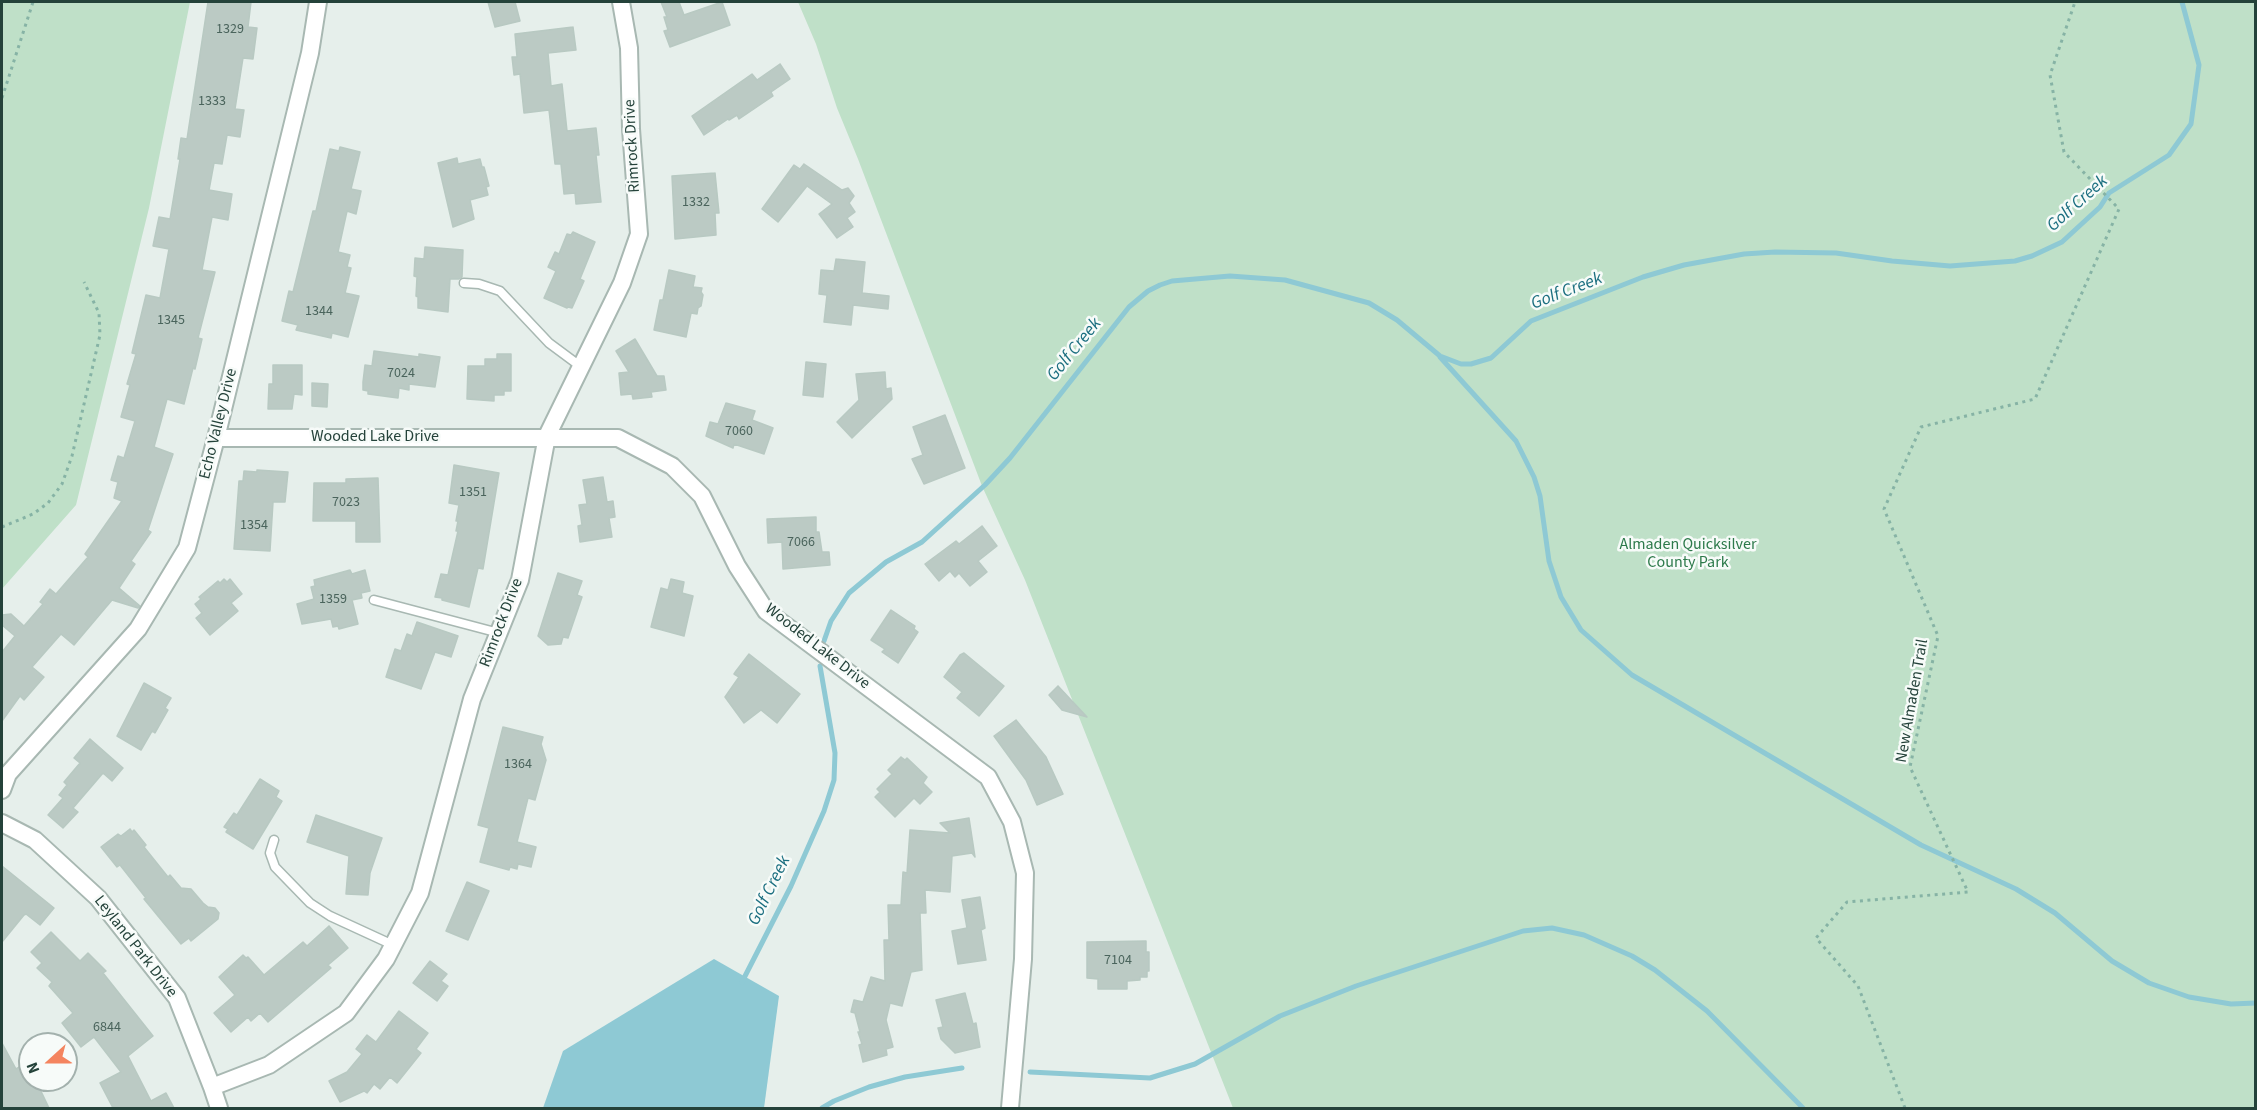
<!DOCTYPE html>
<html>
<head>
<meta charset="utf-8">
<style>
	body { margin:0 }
	#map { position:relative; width:2257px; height:1110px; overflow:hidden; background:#e6efeb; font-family:"Source Sans 3",sans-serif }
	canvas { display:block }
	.frame { position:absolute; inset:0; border:3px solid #24423a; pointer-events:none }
	.north { position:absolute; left:18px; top:1032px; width:60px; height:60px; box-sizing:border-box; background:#f7fbf9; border:2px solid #a3b1ad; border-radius:50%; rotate:249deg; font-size:16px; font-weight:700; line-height:24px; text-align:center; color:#24423a }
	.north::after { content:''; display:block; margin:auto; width:21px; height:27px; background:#f4845f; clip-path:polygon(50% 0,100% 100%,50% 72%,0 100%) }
</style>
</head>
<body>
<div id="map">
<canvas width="2257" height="1110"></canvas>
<div class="frame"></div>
<div class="north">N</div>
</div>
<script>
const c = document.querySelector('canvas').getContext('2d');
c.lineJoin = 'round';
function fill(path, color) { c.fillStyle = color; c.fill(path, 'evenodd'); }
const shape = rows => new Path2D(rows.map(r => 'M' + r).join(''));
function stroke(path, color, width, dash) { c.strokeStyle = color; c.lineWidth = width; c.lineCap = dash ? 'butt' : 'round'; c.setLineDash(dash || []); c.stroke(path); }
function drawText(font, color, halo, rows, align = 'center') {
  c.font = font + ' "Source Sans 3",sans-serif'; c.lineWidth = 5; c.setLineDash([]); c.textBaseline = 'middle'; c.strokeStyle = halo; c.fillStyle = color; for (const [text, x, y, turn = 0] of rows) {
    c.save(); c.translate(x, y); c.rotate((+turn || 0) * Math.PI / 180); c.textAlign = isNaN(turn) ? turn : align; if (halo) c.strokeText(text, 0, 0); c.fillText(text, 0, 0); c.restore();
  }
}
const green = shape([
	[2,2,190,2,149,208,76,505,2,589],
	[798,2,2255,2,2255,1108,1233,1108,1025,580,982,486,858,159,837,108,816,44]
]);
const water = shape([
	[714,959,779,996,764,1108,543,1108,563,1051]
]);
const stream = shape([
	[1440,357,1516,441,1534,477,1540,496,1549,561,1561,597,1581,630,1632,675,1921,845,2016,889,2055,913,2112,961,2149,983,2189,997,2231,1004,2256,1003],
	[824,641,831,621,849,593,886,562,922,542,985,485,1010,458,1129,307,1148,291,1160,285,1172,281,1230,276,1285,280,1369,303,1397,320,1440,356,1461,364,1471,364,1491,358,1531,321,1643,277,1684,265,1744,254,1775,252,1836,253,1892,261,1950,266,2015,261,2032,256,2062,242,2100,207,2109,193,2169,155,2191,124,2199,65,2182,2],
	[742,982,791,886,824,811,834,780,835,753,820,666],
	[1030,1072,1150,1078,1195,1064,1280,1016,1356,986,1523,931,1552,928,1584,935,1632,956,1655,970,1707,1011,1803,1108],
	[822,1108,834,1101,869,1087,905,1077,962,1068]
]);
const building = shape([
	[208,2,251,2,248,27,257,28,253,59,243,58,235,109,244,110,240,137,227,135,222,164,214,163,209,190,232,194,228,220,212,217,202,270,215,272,198,338,202,339,195,369,193,368,184,404,167,399,154,447,173,454,148,530,151,532,131,561,135,564,119,588,140,606,138,608,112,600,74,645,61,634,32,667,44,677,24,700,20,696,2,721,2,652,15,636,2,625,2,615,11,614,24,626,43,604,40,602,50,589,56,594,88,557,85,554,122,501,114,498,118,482,111,480,118,456,124,458,135,421,121,417,130,385,127,384,136,354,132,353,146,295,160,298,169,249,153,246,159,217,170,219,180,159,178,159,181,138,187,139,208,2],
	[488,2,515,2,520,21,495,27,488,2],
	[661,2,679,2,684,15,722,2,730,25,670,47,664,31,668,30,664,17,667,17,661,2],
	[573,27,576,50,548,53,551,86,562,84,567,131,596,128,599,155,596,155,601,202,576,204,575,193,564,194,561,164,555,164,549,110,524,113,520,74,514,75,512,57,517,57,515,34,573,27],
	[780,64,790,79,771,92,773,96,739,119,737,115,729,120,728,119,704,135,692,116,752,74,757,80,780,64],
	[340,147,360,152,351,189,361,191,356,214,347,211,338,252,350,255,347,267,351,268,345,293,359,296,348,337,332,333,331,338,296,330,298,325,282,321,289,291,293,292,313,211,316,211,330,149,339,151,340,147],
	[457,158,458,164,480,159,482,167,484,167,489,186,486,187,488,195,470,200,474,219,453,227,438,163,457,158],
	[804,164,842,190,848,188,854,196,849,203,855,212,847,218,853,227,837,238,819,214,832,204,807,186,778,222,762,209,794,165,800,169,804,164],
	[715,173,719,213,715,213,716,235,675,239,672,176,715,173],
	[573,232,595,242,580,279,584,281,572,308,568,307,567,308,544,298,556,271,548,267,555,252,559,254,567,234,571,235,573,232],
	[425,247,463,250,462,277,459,279,450,279,448,312,418,308,418,297,416,296,417,277,414,276,415,258,424,259,425,247],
	[836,259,865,262,862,293,889,296,888,309,853,305,851,325,824,322,827,295,819,294,821,270,834,271,836,259],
	[669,270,695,276,693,287,702,288,701,292,703,295,701,306,698,308,697,314,691,313,686,337,654,330,660,300,663,300,669,270],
	[635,339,657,376,664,376,666,390,651,392,652,397,633,399,632,394,621,395,619,373,629,372,616,351,635,339],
	[374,351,419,357,419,354,440,357,435,387,409,384,409,390,399,388,398,398,368,394,368,391,363,390,363,382,365,365,372,366,374,351],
	[497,354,511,354,511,391,504,391,504,395,494,395,494,401,467,399,468,366,485,366,485,359,497,359,497,354],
	[806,362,826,364,823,397,803,395,806,362],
	[273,365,302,365,302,395,294,394,292,409,268,409,269,384,273,384,273,365],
	[885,372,886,389,891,388,892,399,852,438,837,422,859,400,856,374,885,372],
	[312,383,328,384,327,407,312,406,312,383],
	[726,403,755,411,752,420,773,428,764,454,734,444,733,448,706,436,710,422,718,424,726,403],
	[945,415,965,468,924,484,912,459,923,455,913,427,945,415],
	[454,465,499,473,483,569,478,568,469,607,442,600,442,598,435,597,441,574,448,575,458,531,456,531,458,521,456,521,459,505,449,503,454,465],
	[257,470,288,472,285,502,273,502,270,551,234,549,239,481,243,481,244,471,257,472,257,470],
	[603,477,607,502,613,501,615,517,609,518,612,537,580,542,578,526,582,525,579,505,587,504,583,480,603,477],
	[378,478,380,542,356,542,356,521,313,521,314,483,346,483,346,479,378,478],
	[816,517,816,532,819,532,822,552,829,552,830,565,783,569,782,542,768,543,767,519,816,517],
	[982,526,997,546,978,561,987,572,970,586,959,573,955,577,950,571,939,581,925,564,956,541,959,544,982,526],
	[350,570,352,574,365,570,370,591,361,593,362,598,352,600,358,624,339,629,338,626,333,627,331,619,302,624,297,604,314,599,311,587,315,586,314,580,350,570],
	[558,573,582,581,577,595,582,597,568,638,563,637,561,644,548,645,538,636,558,573],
	[224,579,227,582,230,579,242,594,231,603,238,611,210,635,196,618,202,613,195,604,201,599,199,597,218,581,220,583,224,579],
	[671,579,684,582,682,593,693,596,684,636,651,627,661,588,668,590,671,579],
	[891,610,915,626,914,629,918,632,898,663,882,652,885,649,871,640,891,610],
	[417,622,458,636,451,657,435,652,421,689,386,677,395,649,401,651,407,634,412,636,417,622],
	[964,653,1004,686,979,716,957,698,962,692,944,677,960,655,964,653],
	[749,654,800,694,777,723,761,710,744,723,725,697,739,677,734,674,736,671,749,654],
	[144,683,171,698,165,708,168,710,155,733,152,731,141,750,117,736,144,683],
	[1058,686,1087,717,1062,710,1049,695,1058,686],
	[1016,720,1046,757,1063,794,1037,805,1026,780,994,736,1016,720],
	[503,727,543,737,541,744,546,760,535,800,528,798,517,842,536,847,531,867,518,864,517,869,510,867,509,870,480,862,489,828,478,825,503,727],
	[90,739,123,768,112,781,103,773,73,808,78,812,63,828,48,815,63,798,59,795,67,785,64,782,80,763,74,758,90,739],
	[901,757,905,760,907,758,927,777,923,783,932,792,920,804,914,798,895,817,875,797,880,792,877,789,892,774,888,770,901,757],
	[260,779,279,791,276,797,282,801,253,849,226,832,228,829,224,827,234,813,237,815,260,779],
	[316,815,382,838,370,873,368,895,346,894,349,856,307,842,316,815],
	[969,818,975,857,972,853,952,856,950,892,925,890,926,913,920,913,922,970,911,972,902,1006,890,1003,886,1020,893,1047,886,1049,887,1055,863,1062,859,1045,862,1044,858,1032,860,1032,855,1013,851,1012,854,1000,863,1002,871,977,885,981,884,940,889,940,888,905,901,905,903,872,907,873,910,830,950,833,940,823,969,818],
	[130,829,132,832,134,830,146,845,144,847,168,877,170,875,181,888,191,889,203,903,208,907,215,908,219,913,218,919,191,941,189,938,181,944,144,899,146,898,120,865,117,867,101,847,118,834,121,836,130,829],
	[2,866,54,908,40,925,26,914,24,915,2,942,2,866],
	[467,882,489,891,468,940,446,931,467,882],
	[980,897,985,928,981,930,986,960,958,964,952,931,967,928,962,900,980,897],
	[329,926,348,948,328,965,331,968,268,1022,260,1013,251,1021,248,1017,231,1032,214,1013,235,995,219,977,243,955,246,958,248,957,264,975,303,942,307,946,329,926],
	[51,932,80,961,88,953,106,971,103,973,153,1036,128,1056,151,1101,166,1093,174,1108,113,1108,100,1083,121,1072,94,1037,81,1047,62,1023,73,1013,49,986,52,982,37,968,42,963,31,952,51,932],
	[1146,941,1146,952,1149,952,1149,971,1147,971,1147,977,1140,977,1140,980,1127,981,1127,989,1098,989,1098,979,1087,978,1087,942,1146,941],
	[430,961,447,974,441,981,448,986,437,1001,413,983,430,961],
	[965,993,973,1024,976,1023,980,1047,955,1053,941,1039,938,1028,943,1027,936,1000,965,993],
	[399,1011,428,1033,416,1049,421,1053,397,1083,390,1077,380,1089,374,1084,367,1093,364,1091,340,1102,329,1081,347,1072,362,1054,356,1049,367,1035,376,1042,399,1011],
	[2,1043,16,1069,21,1066,32,1085,38,1085,49,1108,2,1108,2,1043]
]);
const path = shape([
	[2,98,33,2],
	[2,527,33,514,48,503,62,484,72,456,100,335,99,313,84,282],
	[1905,1108,1858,986,1816,938,1847,902,1968,892,1910,767,1938,636,1884,509,1921,427,2035,399,2119,209,2064,152,2050,75,2075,2]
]);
const service = shape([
	[464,283,479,284,500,291,549,343,580,366],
	[374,600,499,633],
	[274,840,270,853,275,867,310,903,330,916,393,945]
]);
const minor = shape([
	[216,438,618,438,672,466,702,496,737,566,766,611,988,777,1012,822,1025,873,1023,959,1010,1108],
	[2,790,8,774,138,629,187,548,216,438,310,53,318,2],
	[2,823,35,840,98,898,177,998,212,1087,219,1108],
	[212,1087,269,1065,346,1013,386,959,420,893,472,699,520,580,547,436,622,283,639,234,631,129,629,48,621,2]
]);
const numberNames = [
	["1329",230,30],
	["1333",212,102],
	["1332",696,203],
	["1344",319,312],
	["1345",171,321],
	["7024",401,374],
	["7060",739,432],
	["1351",473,493],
	["7023",346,503],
	["1354",254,526],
	["7066",801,543],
	["1359",333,600],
	["1364",518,765],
	["7104",1118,961],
	["6844",107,1028]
];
const streetNames = [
	["Rimrock Drive",633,146,-93],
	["Echo Valley Drive",219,424,-76],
	["Wooded Lake Drive",375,437],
	["Rimrock Drive",502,623,-69],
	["Wooded Lake Drive",817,647,38],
	["New Almaden Trail",1913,701,-80],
	["Leyland Park Drive",135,947,52]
];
const parkNames = [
	["Almaden Quicksilver",1688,545],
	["County Park",1688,563]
];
const waterNames = [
	["Golf Creek",2078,204,-42],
	["Golf Creek",1567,292,-21],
	["Golf Creek",1075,350,-51],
	["Golf Creek",770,891,-64]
];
fill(green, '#bfe0c8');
fill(water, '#8ec9d4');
stroke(stream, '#8ec9d4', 5);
fill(building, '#bbcac4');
stroke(building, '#b8c9c2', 1.5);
stroke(service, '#a8b8b2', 11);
stroke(minor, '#a8b8b2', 20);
stroke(path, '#86b3a5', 3, [3, 4.5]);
stroke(service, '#fff', 8);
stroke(minor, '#fff', 16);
drawText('14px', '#4a645c', null, numberNames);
drawText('16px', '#24423a', '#f7fbf9', streetNames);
drawText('16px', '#2d7a4b', '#f7fbf9', parkNames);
drawText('italic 18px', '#1c6f80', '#f7fbf9', waterNames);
</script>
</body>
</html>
